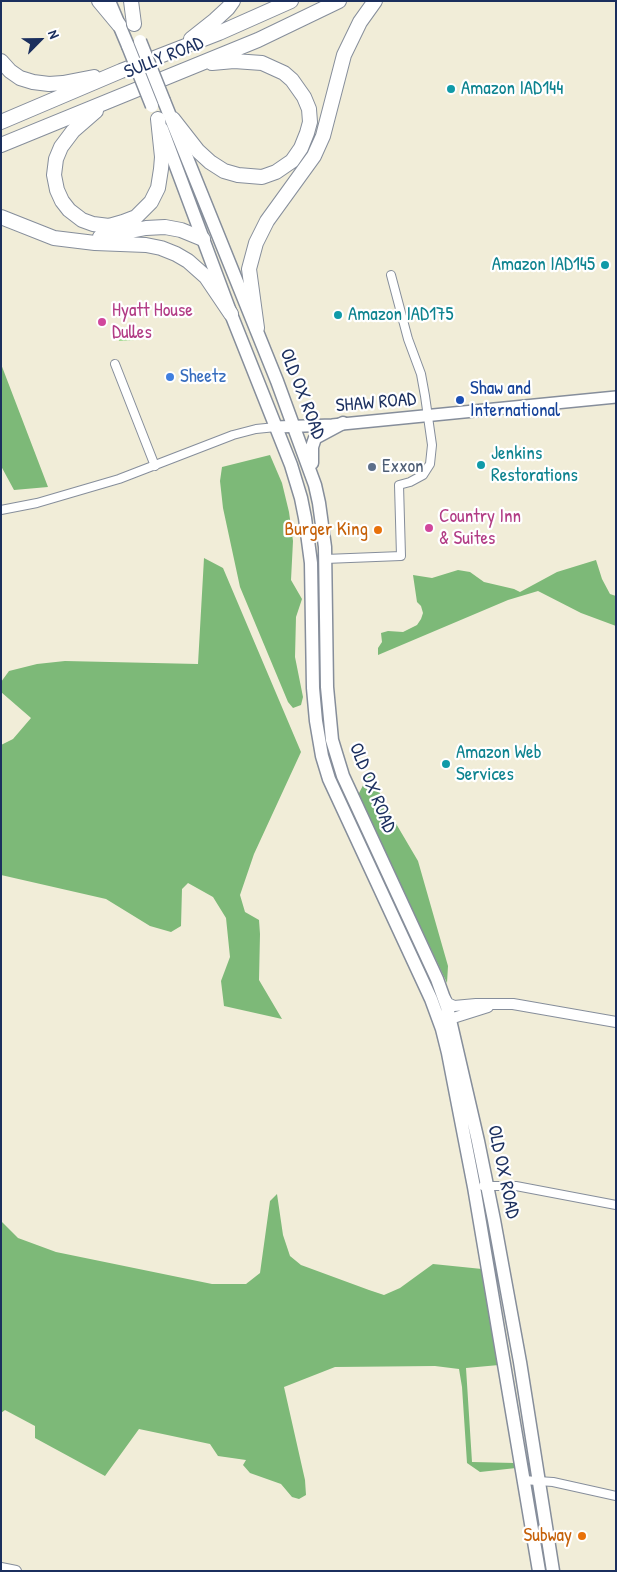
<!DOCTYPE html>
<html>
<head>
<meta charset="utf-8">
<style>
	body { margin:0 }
	#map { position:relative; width:617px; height:1572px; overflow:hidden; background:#f1edd8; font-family:"Patrick Hand",sans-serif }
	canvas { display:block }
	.frame { position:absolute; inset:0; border:2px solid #1b2f5e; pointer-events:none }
	.north { position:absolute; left:15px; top:15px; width:50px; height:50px; -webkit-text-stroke:4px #fff; paint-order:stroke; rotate:67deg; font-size:14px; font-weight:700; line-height:20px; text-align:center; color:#1b2f5e }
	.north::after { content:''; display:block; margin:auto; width:18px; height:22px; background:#1b2f5e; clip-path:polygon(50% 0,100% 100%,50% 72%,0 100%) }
</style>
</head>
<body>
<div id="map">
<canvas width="617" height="1572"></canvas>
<div class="frame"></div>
<div class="north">N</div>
</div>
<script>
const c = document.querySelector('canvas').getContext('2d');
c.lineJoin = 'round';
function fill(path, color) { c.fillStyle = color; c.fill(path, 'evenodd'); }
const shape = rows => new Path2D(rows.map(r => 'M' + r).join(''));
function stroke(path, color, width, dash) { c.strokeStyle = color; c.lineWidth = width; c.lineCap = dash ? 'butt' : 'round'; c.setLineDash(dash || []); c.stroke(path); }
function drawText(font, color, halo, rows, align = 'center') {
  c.font = font + ' "Patrick Hand",sans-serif'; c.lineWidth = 4.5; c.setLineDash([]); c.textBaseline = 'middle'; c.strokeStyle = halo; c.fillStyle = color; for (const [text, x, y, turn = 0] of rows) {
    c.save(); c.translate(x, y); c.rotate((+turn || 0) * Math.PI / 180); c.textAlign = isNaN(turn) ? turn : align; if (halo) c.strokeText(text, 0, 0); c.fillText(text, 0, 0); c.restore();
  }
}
const green = shape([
	[133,332,134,340,119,341,118,333]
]);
const forest = shape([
	[1,364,48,487,14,490,1,466],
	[270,455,282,483,289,512,293,541,291,580,302,599,296,617,295,657,303,697,301,705,293,708,288,702,240,587,223,508,220,481,222,467],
	[204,558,223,568,301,752,254,854,240,895,245,912,259,920,260,934,259,980,282,1019,224,1006,221,981,230,957,226,918,213,897,188,883,182,889,181,926,171,932,150,926,106,899,1,875,1,745,13,739,31,718,1,692,1,682,9,671,37,664,65,661,198,664],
	[596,560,602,579,610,594,616,596,616,626,581,613,538,591,508,600,378,655,378,648,382,642,381,633,388,631,403,632,417,625,421,619,423,613,421,606,417,602,413,575,432,578,458,570,470,572,484,582,514,589,520,592,557,572],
	[370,772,388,810,418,861,448,966,447,983,358,795],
	[277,1194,283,1235,290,1256,301,1265,369,1290,384,1295,400,1288,433,1264,482,1269,499,1365,466,1368,472,1462,515,1463,516,1468,480,1472,467,1463,462,1387,459,1369,435,1366,335,1367,284,1387,305,1480,306,1495,299,1499,292,1497,281,1484,250,1473,243,1465,246,1460,218,1456,210,1444,139,1429,105,1476,35,1438,35,1426,5,1410,1,1413,1,1221,18,1238,56,1252,212,1284,246,1284,260,1273,270,1201]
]);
const minor = shape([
	[115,364,155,466],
	[1,510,37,503,119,479,233,435,256,429,276,427],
	[325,559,401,556,399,485,410,482,423,475,430,464,432,445,425,396,421,374,408,339,391,275],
	[483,1186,516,1186,616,1205],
	[523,1480,553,1482,616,1496]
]);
const tertiary = shape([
	[445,998,448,1003,454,1006,476,1004,513,1004,616,1022],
	[450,1019,488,1007],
	[1,1568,16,1571]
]);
const secondary = shape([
	[276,427,332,425,616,397]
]);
const primary = shape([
	[109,1,128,46],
	[164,101,277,381,315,485,319,503,325,547,327,687,332,740,343,776,437,979,447,1007,478,1141,494,1220,520,1362,553,1571],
	[162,129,231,314,291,465,301,498,305,518,311,563,313,688,316,721,322,756,329,779,431,999,442,1029,448,1053,474,1187,539,1571],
	[312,463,312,447,315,438,343,423]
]);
const motorway = shape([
	[99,1,119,25],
	[131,1,134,24],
	[191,39,215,20,228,8,233,1],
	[1,61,10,71,20,78,33,82,49,84,63,83,94,77],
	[96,111,73,131,61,147,56,159,54,175,57,190,62,201,69,210,82,220,93,224,109,226,123,222,136,217,151,202,158,188,161,169,162,157,158,119],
	[173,119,198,151,210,162,224,171,238,175,262,177,276,172,292,161,301,148,307,133,310,122,309,109,304,97,292,80,284,73,262,63,234,61,212,63],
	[1,122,121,71,219,33,291,1],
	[1,145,258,40,339,1],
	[1,217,54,238,95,243,146,245,161,248,176,254,188,261,206,277,231,314],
	[100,237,146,228,165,227,181,230,203,239],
	[257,328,249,269,256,243,267,221,314,156,323,136,344,55,360,22,375,1]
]);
const primaryBridge = shape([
	[140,41,164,101],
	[128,46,152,106]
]);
const markers = [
	[451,89,5,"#0f9aa8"],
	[605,265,5,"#0f9aa8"],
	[338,315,5,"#0f9aa8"],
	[102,322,5,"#d1479c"],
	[170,377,5,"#3f7fe0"],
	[460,400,5,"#1a4fb4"],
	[481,465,5,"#0f9aa8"],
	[372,467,5,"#5c6f8a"],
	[429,528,5,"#d1479c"],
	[378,530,5,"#e8710a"],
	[446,764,5,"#0f9aa8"],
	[582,1536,5,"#e8710a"]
];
const streetNames = [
	["SULLY ROAD",164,58,-22],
	["OLD OX ROAD",302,394,69],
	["SHAW ROAD",376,403,-5],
	["OLD OX ROAD",372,788,68],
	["OLD OX ROAD",503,1172,78]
];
const cultureNames = [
	["Amazon IAD144",461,89],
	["Amazon IAD145",595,265,"right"],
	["Amazon IAD175",348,315],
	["Jenkins",491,454],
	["Restorations",491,476],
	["Amazon Web",456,753],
	["Services",456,775]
];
const hotelNames = [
	["Hyatt House",112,311],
	["Dulles",112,333],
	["Country Inn",439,517],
	["& Suites",439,539]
];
const shopNames = [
	["Sheetz",180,377]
];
const transitNames = [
	["Shaw and",470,389],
	["International",470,411]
];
const serviceNames = [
	["Exxon",382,467]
];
const foodNames = [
	["Burger King",368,530],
	["Subway",572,1536]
];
fill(green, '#9cd98d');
fill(forest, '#7db978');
stroke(minor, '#868e9b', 10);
stroke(tertiary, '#868e9b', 12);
stroke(secondary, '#868e9b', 14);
stroke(primary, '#868e9b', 15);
stroke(motorway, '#868e9b', 16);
stroke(minor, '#fff', 8);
stroke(tertiary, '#fff', 10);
stroke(secondary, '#fff', 11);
stroke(primary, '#fff', 12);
stroke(motorway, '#fff', 14);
stroke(primaryBridge, '#868e9b', 15, []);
stroke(primaryBridge, '#fff', 12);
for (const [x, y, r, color] of markers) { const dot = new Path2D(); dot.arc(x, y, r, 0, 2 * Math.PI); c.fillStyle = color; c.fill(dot); stroke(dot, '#fff', 2); }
drawText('19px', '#1b2f5e', '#fff', streetNames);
drawText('19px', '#0d838f', '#fff', cultureNames, 'left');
drawText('19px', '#b23c85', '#fff', hotelNames, 'left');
drawText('19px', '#366cbe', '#fff', shopNames, 'left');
drawText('19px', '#164399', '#fff', transitNames, 'left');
drawText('19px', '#4e5e75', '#fff', serviceNames, 'left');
drawText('19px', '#c56008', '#fff', foodNames, 'right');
</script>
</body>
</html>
